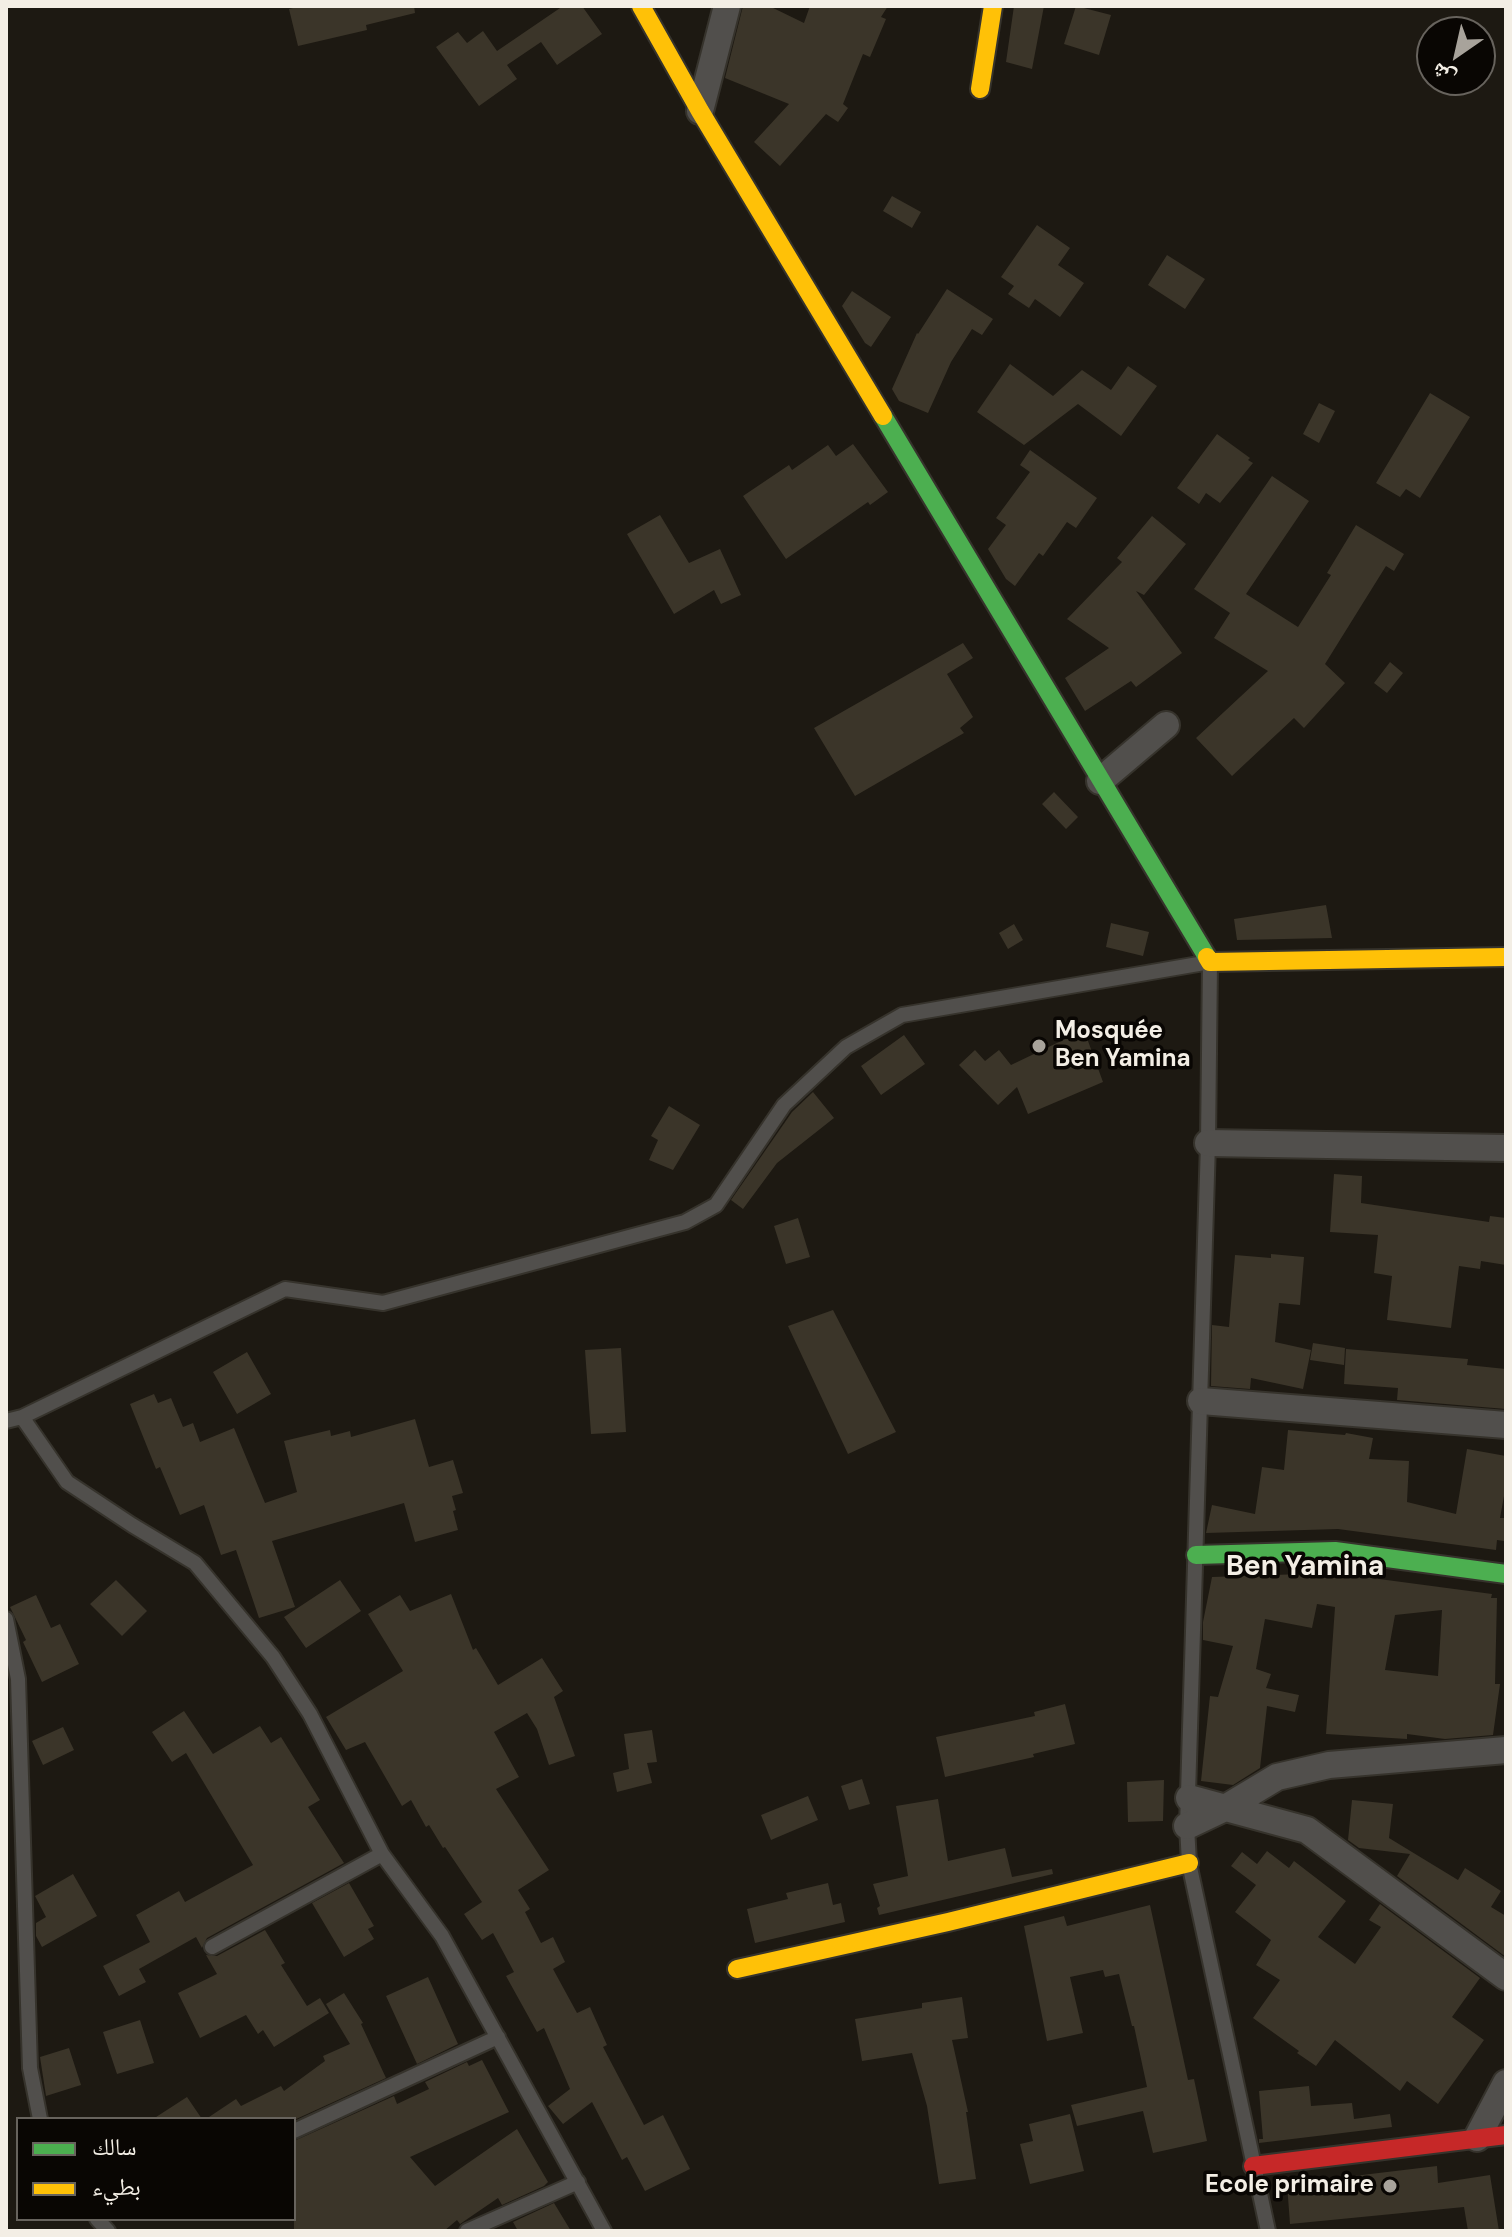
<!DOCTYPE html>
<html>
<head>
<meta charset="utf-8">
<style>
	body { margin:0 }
	#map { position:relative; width:1512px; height:2237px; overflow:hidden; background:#1d1912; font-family:"DM Sans","Noto Naskh Arabic",sans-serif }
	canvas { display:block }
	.frame { position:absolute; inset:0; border:8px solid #f3eee5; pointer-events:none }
	.legend { position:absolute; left:16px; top:2117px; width:280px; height:104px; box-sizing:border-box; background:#090603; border:2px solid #67635d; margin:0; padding:10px 14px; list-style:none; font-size:24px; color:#f3eee5 }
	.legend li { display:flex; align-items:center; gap:16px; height:40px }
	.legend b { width:40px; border:2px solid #67635d }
	.north { position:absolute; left:1416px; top:16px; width:80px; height:80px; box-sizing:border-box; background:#090603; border:2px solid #67635d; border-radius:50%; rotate:214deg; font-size:22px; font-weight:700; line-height:32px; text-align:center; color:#f3eee5 }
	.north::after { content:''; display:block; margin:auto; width:28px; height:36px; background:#a8a39b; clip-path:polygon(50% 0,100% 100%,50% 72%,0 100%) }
</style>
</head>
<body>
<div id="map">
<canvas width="1512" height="2237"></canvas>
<div class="frame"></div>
<ul class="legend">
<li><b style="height:10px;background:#4caf50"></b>سالك</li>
<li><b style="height:10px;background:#ffc107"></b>بطيء</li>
</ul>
<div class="north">ش</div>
</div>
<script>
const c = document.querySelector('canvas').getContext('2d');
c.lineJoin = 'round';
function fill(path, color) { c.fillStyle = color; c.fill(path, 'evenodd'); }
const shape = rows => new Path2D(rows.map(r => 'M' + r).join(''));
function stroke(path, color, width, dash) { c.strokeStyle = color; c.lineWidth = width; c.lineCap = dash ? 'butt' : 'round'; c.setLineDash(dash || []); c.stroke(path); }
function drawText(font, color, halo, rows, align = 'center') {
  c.font = font + ' "DM Sans",sans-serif'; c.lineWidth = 7; c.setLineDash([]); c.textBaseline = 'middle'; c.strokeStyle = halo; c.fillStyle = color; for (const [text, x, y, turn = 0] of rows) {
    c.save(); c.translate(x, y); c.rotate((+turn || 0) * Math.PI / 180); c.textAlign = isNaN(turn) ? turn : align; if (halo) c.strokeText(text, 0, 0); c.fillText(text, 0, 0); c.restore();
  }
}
const building = shape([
	[301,6,414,6,415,13,366,25,367,30,298,46,289,9],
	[563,6,582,6,602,34,557,65,541,42,507,65,517,79,479,106,436,47,458,32,467,43,483,31,497,51],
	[743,6,769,6,804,23,810,6,888,6,881,17,886,19,870,57,863,54,843,104,848,108,838,122,826,114,780,166,754,142,789,104,725,78],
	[1014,6,1044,6,1032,69,1006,62],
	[1076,6,1111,15,1099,55,1064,44],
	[892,196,921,212,912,228,883,211],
	[1037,225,1070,248,1058,265,1084,283,1060,317,1035,299,1029,308,1008,294,1014,286,1001,277],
	[1167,255,1205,279,1185,309,1148,285],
	[947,289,993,319,982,335,972,329,951,362,928,413,899,401,892,389,917,333,918,334],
	[852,291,891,317,871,347,865,343,842,306],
	[1010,364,1053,396,1082,370,1111,390,1128,366,1157,386,1121,436,1078,404,1024,445,977,412],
	[1430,393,1470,417,1420,498,1406,489,1400,497,1376,483],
	[1319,403,1335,411,1319,443,1303,434],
	[1217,434,1250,458,1248,460,1253,463,1220,503,1206,493,1199,504,1177,488],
	[853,444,888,492,870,505,868,502,786,559,743,496,789,465,792,470,828,445,836,456],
	[1030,450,1097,498,1076,528,1067,522,1043,556,1039,553,1015,586,1006,579,988,549,1006,525,996,518,1030,472,1020,465],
	[1272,476,1309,501,1246,594,1298,627,1331,575,1327,573,1356,525,1404,554,1394,571,1386,566,1325,664,1345,683,1304,728,1294,718,1232,776,1196,738,1268,671,1214,638,1230,613,1194,589],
	[660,515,689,563,720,549,741,595,721,604,714,590,674,614,627,534],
	[1152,516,1186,544,1144,595,1136,591,1182,653,1136,687,1131,681,1085,711,1065,678,1109,648,1067,619,1122,562,1117,558],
	[963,643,973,658,947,674,973,717,960,728,964,733,855,796,814,728],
	[1390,662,1403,673,1387,693,1374,683],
	[1054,792,1078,817,1066,829,1042,804],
	[1326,905,1332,938,1237,940,1234,919],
	[1111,923,1149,932,1143,956,1106,947],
	[1014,924,1023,940,1008,949,999,933],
	[1084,1030,1103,1082,1028,1114,1017,1087,998,1105,959,1065,975,1050,985,1061,999,1050,1011,1065],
	[904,1035,925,1064,881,1095,861,1066],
	[813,1092,834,1118,777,1163,743,1209,731,1200,792,1112],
	[669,1106,700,1125,673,1170,649,1160,658,1140,651,1136],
	[1334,1174,1362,1176,1361,1203,1489,1222,1490,1216,1506,1218,1506,1265,1481,1261,1480,1269,1459,1266,1451,1328,1387,1320,1392,1276,1374,1273,1378,1235,1330,1232],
	[798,1218,810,1257,786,1264,774,1226],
	[1271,1254,1304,1257,1300,1305,1279,1303,1275,1342,1311,1350,1303,1389,1251,1378,1250,1389,1211,1386,1212,1325,1229,1327,1235,1255,1271,1258],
	[833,1310,896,1432,848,1454,788,1326],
	[1313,1343,1345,1348,1344,1365,1310,1360],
	[621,1348,626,1432,591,1434,585,1350],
	[1346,1349,1468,1359,1467,1365,1506,1369,1506,1409,1397,1400,1398,1388,1344,1384],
	[247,1352,271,1394,237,1414,213,1372],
	[154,1394,158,1403,171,1398,183,1427,193,1423,200,1442,234,1428,265,1503,297,1492,284,1441,330,1430,331,1436,350,1431,351,1437,415,1419,429,1467,453,1460,463,1493,452,1496,456,1510,453,1511,458,1530,415,1542,404,1503,272,1541,295,1607,259,1618,236,1550,221,1555,204,1505,180,1515,160,1467,156,1469,130,1404],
	[1288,1430,1345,1435,1346,1433,1373,1438,1369,1459,1409,1461,1407,1502,1456,1514,1467,1449,1506,1456,1506,1485,1500,1518,1505,1518,1504,1541,1497,1540,1496,1550,1338,1529,1206,1533,1212,1505,1255,1514,1262,1467,1284,1470],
	[1334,1573,1492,1594,1491,1598,1497,1598,1495,1684,1500,1684,1493,1735,1445,1739,1407,1734,1407,1739,1326,1734,1335,1607,1317,1604,1312,1628,1265,1619,1256,1669,1271,1674,1266,1688,1299,1695,1295,1712,1267,1706,1260,1768,1233,1785,1201,1781,1210,1696,1218,1697,1233,1646,1203,1640,1203,1622,1212,1577],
	[1442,1610,1438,1676,1385,1670,1395,1615],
	[116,1580,147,1611,122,1636,90,1604],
	[340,1580,361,1611,306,1648,284,1617],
	[451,1594,473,1650,476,1648,498,1685,542,1658,563,1691,554,1697,575,1756,549,1765,537,1729,527,1713,494,1732,519,1777,496,1789,549,1870,518,1890,530,1909,525,1912,541,1943,553,1937,565,1962,553,1969,577,2013,590,2007,607,2045,603,2047,644,2125,663,2115,690,2169,645,2191,627,2157,622,2160,592,2102,563,2124,548,2106,570,2089,544,2028,537,2032,506,1976,514,1972,493,1933,482,1940,464,1914,482,1902,445,1847,443,1848,429,1825,426,1827,411,1800,402,1806,365,1742,346,1750,326,1717,403,1671,368,1614,400,1595,410,1611],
	[36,1595,51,1628,60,1624,79,1664,42,1682,23,1642,26,1640,10,1607],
	[1065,1704,1075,1744,1033,1754,1034,1757,945,1777,936,1737,1035,1716,1034,1712],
	[184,1711,213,1754,260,1726,271,1743,281,1737,320,1800,308,1807,344,1863,207,1938,202,1948,196,1937,139,1969,146,1982,119,1996,103,1966,150,1942,136,1915,179,1891,185,1902,253,1865,186,1753,172,1762,152,1732],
	[63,1727,74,1750,43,1765,32,1741],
	[652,1730,657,1762,647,1763,652,1783,617,1792,613,1773,629,1769,624,1734],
	[862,1779,870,1804,849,1810,841,1786],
	[1164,1780,1163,1821,1128,1822,1127,1782],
	[808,1796,818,1820,771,1840,761,1815],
	[938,1799,948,1861,1005,1848,1012,1877,1052,1869,1053,1874,879,1915,877,1908,880,1906,873,1884,908,1876,896,1806],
	[1352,1800,1393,1804,1389,1838,1458,1880,1465,1868,1501,1891,1491,1907,1506,1916,1506,1957,1397,1876,1410,1854,1359,1848,1348,1840],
	[1267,1851,1289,1868,1294,1861,1346,1901,1318,1937,1355,1964,1381,1927,1369,1920,1380,1904,1480,1978,1452,2017,1484,2040,1438,2104,1407,2081,1400,2091,1335,2040,1316,2066,1297,2053,1299,2051,1253,2018,1280,1980,1256,1965,1271,1940,1235,1912,1256,1885,1231,1866,1242,1852,1257,1864],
	[73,1874,97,1916,42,1947,36,1936,36,1923,46,1917,35,1896],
	[349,1883,374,1926,368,1929,374,1939,344,1957,312,1903],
	[828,1883,833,1905,841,1903,845,1922,755,1943,747,1909,788,1899,786,1893],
	[1150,1905,1188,2080,1194,2079,1207,2141,1153,2153,1143,2111,1077,2126,1071,2105,1147,2087,1134,2026,1132,2026,1119,1974,1105,1977,1103,1970,1070,1977,1083,2033,1047,2041,1024,1926,1064,1916,1067,1926],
	[265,1930,285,1963,281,1965,307,2006,320,1998,329,2013,274,2047,263,2030,258,2034,246,2015,200,2038,178,1993,217,1974,206,1955,217,1956],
	[428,1977,458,2044,417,2064,386,1996],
	[344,1993,363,2023,361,2024,386,2078,294,2120,206,2119,236,2099,241,2106,281,2086,284,2091,325,2061,323,2056,350,2044,326,2004],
	[962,1997,968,2038,952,2040,968,2112,966,2112,976,2179,939,2184,927,2106,912,2053,862,2061,855,2019,922,2008,922,2003],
	[140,2020,154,2063,117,2074,103,2032],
	[69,2048,81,2085,46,2096,40,2057],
	[482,2060,509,2112,410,2157,435,2186,517,2129,548,2182,544,2186,502,2205,498,2198,460,2224,457,2220,444,2231,294,2231,294,2141,394,2096,397,2104,429,2089,425,2082,467,2062,469,2066],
	[1309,2086,1311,2106,1352,2103,1354,2119,1390,2114,1392,2127,1259,2143,1259,2139,1263,2139,1259,2091],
	[187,2097,202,2119,153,2119],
	[1070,2114,1084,2171,1030,2184,1020,2144,1033,2141,1029,2124],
	[1437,2166,1438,2183,1490,2175,1499,2231,1468,2231,1464,2207,1290,2224,1287,2184],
	[554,2203,571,2231,518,2231,513,2222]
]);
const lane = shape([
	[22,1417,67,1482,132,1525,195,1563,273,1657,310,1714,382,1854,442,1936,604,2231],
	[6,1421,22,1417,285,1289,383,1303,685,1222,716,1205,784,1105,846,1047,902,1015,1210,962,1208,1143,1187,1826,1189,1863,1268,2231],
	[6,1619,18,1679,30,2068,40,2119],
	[212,1947,382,1854],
	[294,2131,498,2037],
	[97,2219,108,2231],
	[467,2231,578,2182]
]);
const street = shape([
	[700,111,727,6],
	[1100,781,1166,725],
	[1208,1143,1506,1148],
	[1201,1401,1506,1425],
	[1189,1798,1307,1830,1506,1977],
	[1187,1826,1227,1807,1277,1777,1329,1765,1506,1750],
	[1477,2138,1506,2083]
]);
const fast = shape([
	[883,416,1207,957],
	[1196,1555,1335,1551,1506,1574]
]);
const slow = shape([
	[641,6,700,111,883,416],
	[980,89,993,6],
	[1207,957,1210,962,1506,957],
	[737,1969,948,1922,1189,1863]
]);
const jam = shape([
	[1253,2166,1506,2135]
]);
const markers = [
	[1039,1046,8,"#a8a39b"],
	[1390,2186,8,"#a8a39b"]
];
const poiNames = [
	["Mosquée",1055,1032],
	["Ben Yamina",1055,1060],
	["Ecole primaire",1374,2186,"right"]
];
const quarterNames = [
	["Ben Yamina",1305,1568]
];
fill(building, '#3b3529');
stroke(lane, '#36332c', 18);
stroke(street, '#36332c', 30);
stroke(fast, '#36332c', 22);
stroke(slow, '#36332c', 22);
stroke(jam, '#36332c', 22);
stroke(lane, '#514f4c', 14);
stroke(street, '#514f4c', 26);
stroke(fast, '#4caf50', 18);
stroke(slow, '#ffc107', 18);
stroke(jam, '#c62828', 18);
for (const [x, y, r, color] of markers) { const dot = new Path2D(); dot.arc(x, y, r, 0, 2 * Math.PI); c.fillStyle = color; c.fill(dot); stroke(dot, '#090603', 3); }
drawText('bold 24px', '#f3eee5', '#090603', poiNames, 'left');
drawText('bold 28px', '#f3eee5', '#090603', quarterNames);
</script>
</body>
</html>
